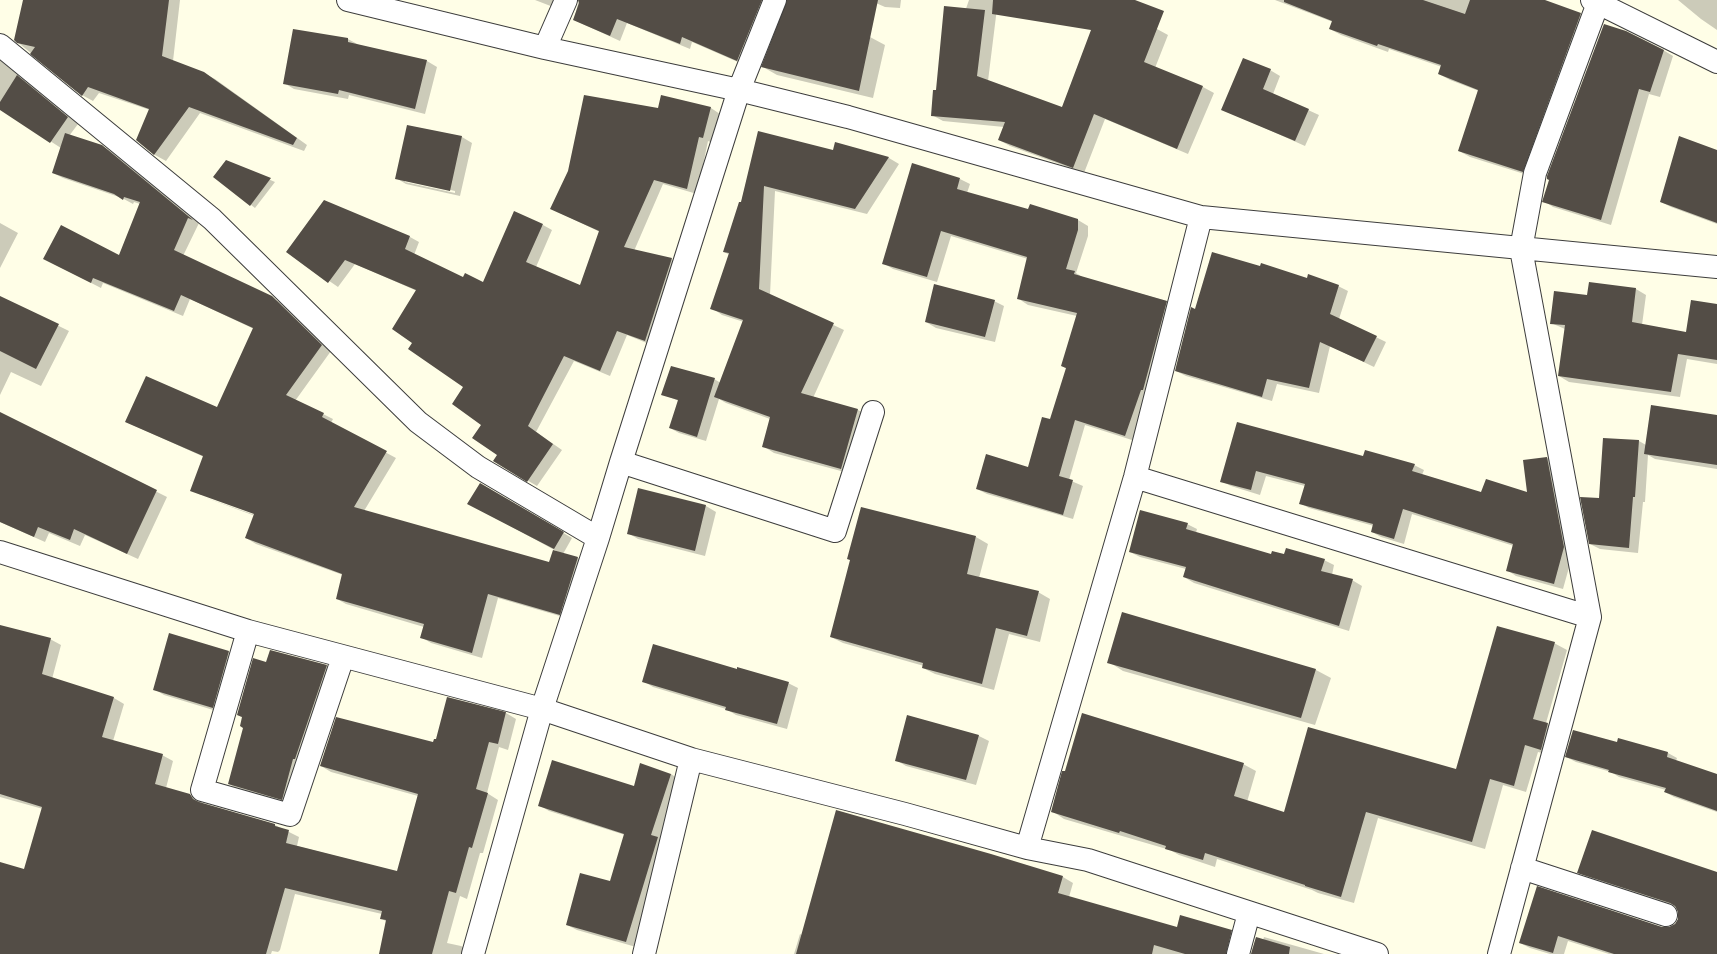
<!DOCTYPE html>
<html>
<head>
<meta charset="utf-8">
<style>
	body { margin:0 }
	canvas { display:block; background:#fffee7 }
</style>
</head>
<body>
<canvas width="1717" height="954"></canvas>
<script>
const c = document.querySelector('canvas').getContext('2d');
c.lineJoin = 'round';
function fill(path, color) { c.fillStyle = color; c.fill(path, 'evenodd'); }
const shape = rows => new Path2D(rows.map(r => 'M' + r).join(''));
function stroke(path, color, width, dash) { c.strokeStyle = color; c.lineWidth = width; c.lineCap = dash ? 'butt' : 'round'; c.setLineDash(dash || []); c.stroke(path); }
const shadow = shape([
	[24,0,180,0,173,61,203,73,215,79,307,145,304,151,200,113,166,161,155,155,137,140,150,110,99,93,93,101,82,95,15,40],
	[535,0,566,0,561,10],
	[579,0,769,0,747,66,692,42,690,49,627,23,620,41,574,20],
	[869,0,901,0,900,8,885,7],
	[969,0,998,0,988,81,1062,108,1095,23,1157,29,1168,35,1155,68,1203,87,1214,93,1188,154,1105,119,1084,173,1010,146,999,140,1004,127,943,121,932,115,937,92],
	[1275,0,1539,0,1580,14,1591,21,1534,177,1470,157,1459,151,1479,91,1450,80,1439,74,1442,67,1389,49,1388,52,1341,35,1330,29,1333,22],
	[1678,0,1717,0,1717,30,1701,19],
	[870,37,885,45,873,98,777,75,763,67],
	[348,39,359,45,427,61,437,67,425,114,349,95,348,99,294,89,284,83],
	[1663,50,1673,56,1660,97,1649,94,1611,225,1553,207,1544,201],
	[0,58,78,124,69,136,102,146,112,152,199,223,183,256,282,303,331,351,295,401,323,414,333,419,331,423,396,458,364,511,549,563,560,553,477,508,480,484,572,538,563,554,578,558,588,563,570,619,498,598,482,658,431,643,421,637,424,627,346,604,337,599,343,575,256,544,246,538,255,515,201,496,258,517,259,515,201,493,201,495,192,490,204,457,126,422,218,408,254,329,190,299,183,316,103,283,101,288,54,264,119,256,140,204,134,202,133,204,122,198,63,178,53,173,61,148,0,109],
	[1270,70,1280,76,1273,94,1319,115,1305,146,1222,109],
	[711,108,720,114,712,143,708,141,697,194,663,184,634,251,671,259,681,264,654,346,627,335,610,376,574,361,536,432,562,450,537,486,494,461,498,455,465,387,413,343,417,291,355,264,338,287,287,252,410,237,419,242,414,255,464,279,484,283,543,225,552,230,536,267,580,286,600,232,560,213,659,109],
	[408,126,462,137,472,143,460,196,406,184,396,178],
	[405,180,455,191,455,193,405,182],
	[759,132,834,151,836,143,889,158,899,164,867,214,775,191,770,295,844,330,813,398,858,410,869,416,852,474,774,453,763,446,770,419,726,403,719,399,706,441,679,433,670,428,679,401,662,394,714,379,721,383,744,322,722,315,712,308,730,255,724,252,741,203],
	[1717,151,1717,224,1671,207,1661,202],
	[227,161,275,182,255,208,215,177],
	[960,179,970,184,967,193,1029,210,1078,220,1088,226,1088,236,1076,273,1084,278,1167,301,1176,307,1135,441,1085,425,1069,480,1083,486,1073,519,987,494,977,489,1029,468,1050,421,1067,369,1062,366,1077,316,1028,305,1019,299,1028,259,951,236,937,282,893,269,883,263],
	[0,223,18,233,0,268],
	[1590,283,1636,289,1646,295,1642,325,1686,333,1717,305,1717,364,1687,359,1680,397,1569,382,1559,376,1565,329,1551,323,1588,296],
	[1338,286,1348,291,1339,319,1386,342,1374,367,1330,346,1319,393,1277,384,1272,401,1186,376,1176,371,1196,310],
	[0,297,69,331,41,386,11,372,0,395],
	[994,301,1004,306,995,342,936,328,926,322],
	[0,413,167,497,138,559,85,535,80,546,49,533,45,542,0,522],
	[1717,416,1717,469,1655,459,1648,455,1645,502,1643,502,1638,553,1600,549,1590,544,1600,500,1604,439,1639,441,1646,445],
	[1238,423,1364,457,1414,465,1424,470,1422,475,1482,493,1528,494,1547,458,1556,463,1573,553,1563,589,1516,576,1507,570,1514,546,1412,514,1404,544,1381,537,1372,532,1374,526,1309,508,1300,503,1305,486,1266,476,1260,495,1231,486,1221,481],
	[639,490,706,506,716,512,705,556,638,539,628,533],
	[1187,524,1197,529,1196,533,1272,555,1324,560,1334,565,1332,575,1352,580,1362,586,1349,631,1194,583,1184,577,1186,569,1140,557,1130,552],
	[976,537,988,544,979,578,1038,592,1050,599,1040,642,1009,634,994,690,935,674,923,668,924,666,843,643,831,637],
	[1123,613,1316,670,1331,678,1315,725,1123,671,1109,662],
	[0,626,50,639,61,645,52,679,114,698,124,704,113,741,162,755,173,761,166,788,190,795,201,801,203,804,275,825,299,837,297,846,398,872,418,796,331,772,321,766,434,743,506,713,516,719,508,750,499,747,487,793,498,800,483,853,480,853,467,899,460,896,447,943,461,946,472,952,471,954,380,954,387,922,381,918,382,914,295,894,280,950,278,952,272,951,271,954,1,954,0,863,25,870,43,809,0,797],
	[170,634,229,652,239,657,223,713,164,695,154,689],
	[1554,643,1567,650,1546,723,1560,731,1554,756,1538,752,1526,792,1503,785,1485,849,1378,818,1354,903,1318,893,1312,890,1217,859,1215,867,1179,855,1170,850,1064,819,1052,811,1243,764,1256,771,1247,802,1284,813,1456,770],
	[271,651,327,666,337,672,292,805,239,790,229,784,244,728,243,718,238,715,267,663],
	[737,671,788,683,798,688,787,729,736,715,726,709,653,687,643,681],
	[908,716,979,736,989,741,976,785,906,766,896,760],
	[1618,743,1668,753,1677,758,1676,761,1717,775,1717,812,1674,797,1665,792,1666,790,1619,777,1611,772,1576,762,1566,757],
	[671,774,680,780,636,947,577,930,567,925,611,883,625,835,549,811,539,805,634,787],
	[991,855,1063,877,1073,883,1069,897,1177,928,1231,931,1241,936,1237,954,794,954,800,934,802,935],
	[1579,872,1717,873,1717,954,1609,954,1568,941,1564,954,1550,954,1530,948,1520,943,1538,888,1662,928,1669,928,1675,925,1679,919,1679,912,1676,907,1588,878],
	[1264,937,1324,954,1251,954,1256,938,1263,940]
]);
const building = shape([
	[23,0,169,0,162,56,204,72,297,138,293,145,189,107,154,155,136,140,149,109,88,87,82,96,30,54,35,47,17,43,14,40],
	[578,0,762,0,737,61,682,37,680,44,617,19,610,36,573,20,579,3],
	[787,0,878,0,859,91,761,67],
	[993,0,1135,0,1164,11,1144,62,1203,86,1177,149,1094,114,1073,168,998,140,1005,122,931,116,933,90,936,90,944,6,985,10,977,76,1062,107,1091,30,992,14],
	[1284,0,1423,0,1465,14,1470,0,1545,0,1581,13,1523,172,1458,151,1478,90,1438,74,1441,65,1378,44,1377,46,1329,29,1332,21,1284,2],
	[1604,24,1626,31,1664,50,1650,92,1639,89,1601,220,1542,202,1549,180,1547,179,1547,176],
	[293,29,348,38,348,42,427,60,415,109,339,90,338,94,283,84],
	[1243,58,1271,69,1263,89,1309,109,1295,141,1221,110],
	[17,75,68,117,50,143,0,110,0,102],
	[584,95,658,108,661,95,711,107,703,138,699,137,687,189,654,180,624,247,672,258,645,341,617,331,600,371,564,356,528,426,553,444,527,482,493,461,497,455,472,438,481,425,452,404,463,387,408,349,412,343,392,329,416,290,345,260,328,283,286,252,324,200,410,236,405,249,463,277,465,273,483,282,514,211,543,224,526,262,580,285,599,231,550,209,568,171],
	[407,125,462,136,450,191,395,179],
	[758,131,833,150,835,142,889,157,855,209,764,186,759,289,834,323,801,393,858,409,841,469,762,447,770,417,714,397,743,320,710,309,729,253,723,252,739,202,741,202],
	[65,133,102,145,193,220,188,218,174,250,272,296,322,345,286,395,324,413,322,417,387,451,354,507,549,562,553,550,578,557,560,615,488,594,472,653,420,638,424,624,336,599,342,574,245,538,254,514,190,491,203,456,125,422,146,376,217,407,253,328,181,295,174,311,93,278,91,283,43,259,61,225,119,255,140,202,124,197,123,200,114,194,52,173],
	[1679,136,1717,150,1717,223,1660,202],
	[226,160,271,178,250,206,213,177],
	[912,163,960,178,957,189,1028,209,1030,204,1078,219,1078,230,1066,269,1075,271,1074,274,1167,301,1143,390,1141,390,1125,436,1075,420,1059,476,1073,480,1063,515,976,489,986,454,1028,467,1042,417,1050,419,1066,368,1061,366,1077,313,1017,299,1027,257,941,231,927,277,882,264],
	[1212,252,1260,266,1261,263,1307,278,1308,274,1339,285,1330,314,1377,336,1364,362,1320,342,1309,388,1267,379,1262,397,1175,371,1191,307,1195,309],
	[1589,282,1636,288,1632,322,1686,332,1691,300,1717,304,1717,360,1678,354,1671,392,1558,376,1565,325,1550,324,1554,291,1587,295],
	[934,284,995,300,985,337,925,322],
	[0,296,59,324,36,369,0,351],
	[671,366,715,378,697,437,669,428,678,400,661,395],
	[1651,405,1717,415,1717,465,1644,454],
	[0,412,157,490,127,554,74,529,70,540,38,527,34,537,0,522],
	[1237,422,1363,456,1365,450,1415,464,1412,471,1481,492,1486,479,1527,492,1523,460,1547,457,1564,547,1554,584,1506,571,1513,544,1403,509,1394,539,1371,532,1373,524,1299,504,1305,484,1256,471,1251,490,1220,482],
	[1603,438,1639,440,1635,497,1633,497,1629,548,1589,544,1580,497,1599,498],
	[480,483,564,532,554,549,467,504],
	[638,488,706,505,695,551,627,534],
	[861,507,976,536,967,574,1039,591,1027,636,996,628,982,684,922,668,923,663,830,637,850,560,847,559],
	[1140,510,1188,523,1186,529,1271,554,1272,551,1284,554,1286,548,1325,559,1321,571,1353,579,1339,626,1183,577,1186,567,1129,552],
	[1122,612,1316,669,1301,718,1107,663],
	[0,625,51,638,42,674,114,697,102,737,163,754,155,784,190,794,193,799,199,802,275,824,275,826,289,830,286,843,397,871,418,794,320,766,336,717,433,742,434,739,436,739,447,697,506,712,498,744,489,742,476,789,488,793,472,848,469,847,456,893,449,891,432,954,379,954,386,920,380,919,382,911,285,888,266,954,0,954,0,862,24,869,42,807,0,794],
	[1497,626,1555,642,1533,719,1548,723,1541,750,1525,745,1514,786,1490,779,1472,842,1366,812,1341,897,1305,886,1305,885,1205,853,1203,860,1165,849,1166,846,1120,831,1119,833,1051,812,1062,771,1065,771,1082,713,1244,763,1234,796,1284,812,1308,727,1456,769],
	[169,633,229,651,213,708,153,690],
	[653,644,737,669,737,667,789,682,777,724,725,710,726,707,642,682],
	[270,650,327,665,295,759,293,759,282,800,228,784,243,728,240,726,242,717,237,715,253,658,266,662],
	[907,715,979,735,966,780,895,761],
	[1573,730,1617,742,1618,738,1668,752,1667,757,1717,774,1717,811,1664,792,1666,788,1608,772,1609,770,1565,757],
	[552,760,634,786,640,763,671,774,651,835,658,837,626,942,566,925,580,873,610,881,624,834,538,806],
	[836,810,991,854,1063,876,1058,893,1177,927,1180,915,1232,930,1226,954,1185,954,1154,945,1152,954,796,954],
	[1592,830,1717,872,1717,954,1614,954,1558,936,1553,953,1519,943,1537,886,1662,927,1669,927,1675,924,1678,919,1678,912,1675,906,1670,903,1577,873],
	[1256,937,1290,947,1289,954,1251,954]
]);
const minor = shape([
	[348,0,545,48,739,90,848,117,1201,217,1717,267],
	[775,0,739,90,621,462,598,538,542,709,691,759,905,814,1027,848,1088,860,1377,954],
	[1592,0,1717,62],
	[0,45,212,219,418,422,478,467,598,538],
	[545,48,566,0],
	[621,462,835,531,873,412],
	[1135,477,1590,617],
	[0,552,248,631,542,709,473,954],
	[248,631,202,790,290,815,343,657],
	[1027,848,1135,477,1201,217],
	[1522,868,1666,915],
	[644,954,691,759],
	[1238,954,1249,913],
	[1499,954,1590,617,1521,249,1535,173,1598,3]
]);
fill(shadow, '#0003');
fill(building, '#534d46');
stroke(minor, '#3d3d3d', 24);
stroke(minor, '#fff', 22);
</script>
</body>
</html>
